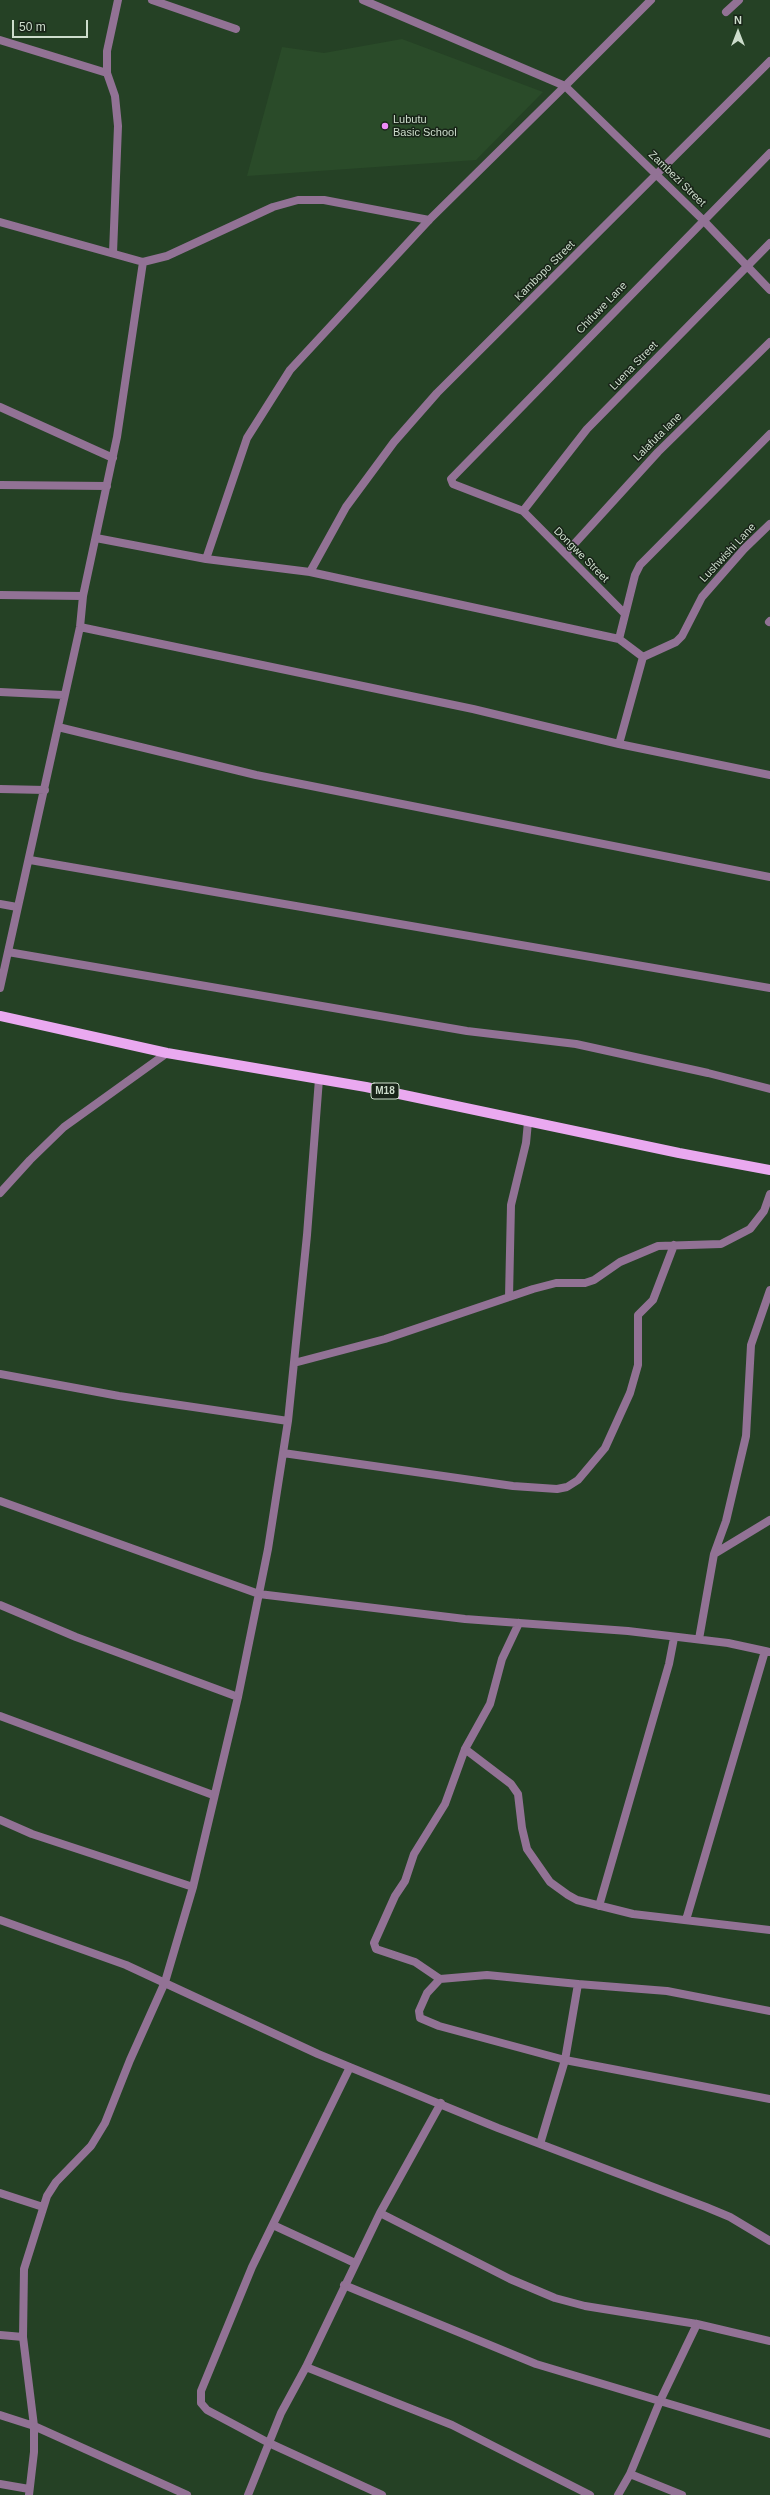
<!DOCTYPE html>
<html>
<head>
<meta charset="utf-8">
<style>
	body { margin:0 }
	#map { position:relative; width:770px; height:2495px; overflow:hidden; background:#254125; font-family:Arial,sans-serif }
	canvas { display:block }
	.north { position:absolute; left:718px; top:12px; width:40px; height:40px; -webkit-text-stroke:3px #182418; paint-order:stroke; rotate:0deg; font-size:11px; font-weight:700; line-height:16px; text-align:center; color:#cdddcc }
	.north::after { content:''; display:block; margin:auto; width:14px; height:18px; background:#cdddcc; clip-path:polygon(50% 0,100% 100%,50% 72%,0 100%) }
	.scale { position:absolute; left:12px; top:20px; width:76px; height:18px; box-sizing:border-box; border:2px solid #cdddcc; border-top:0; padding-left:5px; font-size:12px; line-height:14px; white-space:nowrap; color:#cdddcc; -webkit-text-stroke:3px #182418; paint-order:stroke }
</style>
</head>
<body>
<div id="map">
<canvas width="770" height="2495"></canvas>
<div class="north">N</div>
<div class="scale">50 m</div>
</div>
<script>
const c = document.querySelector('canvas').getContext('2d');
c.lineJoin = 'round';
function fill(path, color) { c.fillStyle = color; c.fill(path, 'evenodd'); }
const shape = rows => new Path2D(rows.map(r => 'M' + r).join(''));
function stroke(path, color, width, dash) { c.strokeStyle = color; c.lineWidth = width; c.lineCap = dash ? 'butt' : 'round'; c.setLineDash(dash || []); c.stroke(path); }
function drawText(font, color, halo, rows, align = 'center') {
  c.font = font + ' Arial,sans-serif'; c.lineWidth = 3; c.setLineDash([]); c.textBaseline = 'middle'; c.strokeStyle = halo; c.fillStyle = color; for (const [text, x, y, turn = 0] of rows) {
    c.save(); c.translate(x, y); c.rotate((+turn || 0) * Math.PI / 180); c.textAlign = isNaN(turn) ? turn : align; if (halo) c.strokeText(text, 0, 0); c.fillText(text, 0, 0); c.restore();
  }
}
const built = shape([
	[402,39,543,92,476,160,247,176,282,47,324,53]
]);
const minor = shape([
	[152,0,236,29],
	[651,0,565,86,703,220,770,290],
	[726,12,739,0],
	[0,40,107,73,115,96,118,126,113,253],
	[107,73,107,51,118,0],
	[0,222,143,262],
	[0,407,113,458],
	[0,485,107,486],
	[523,511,587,429,770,243],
	[96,538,206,559,247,438,290,370,429,220,565,86,363,0],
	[566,553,658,452,770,342],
	[206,559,310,572,619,639,643,657,619,744],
	[310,572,346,507,394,442,437,393,770,61],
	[0,595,83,596],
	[625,614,523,511,453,484,451,479,770,153],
	[769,622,770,621],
	[80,627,473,709,619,744,770,775],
	[619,639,635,575,640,565,770,434],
	[643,657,676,642,682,636,702,597,744,549,770,524],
	[0,692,63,695],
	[58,727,256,775,770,877],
	[0,789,45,790],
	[30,860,770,988],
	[0,904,17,907],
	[8,952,467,1031,576,1044,708,1073,770,1089],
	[0,988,80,627,83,596,117,437,143,262,167,256,273,207,298,200,324,200,429,220],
	[0,1193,30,1160,64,1127,167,1053],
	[509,1297,511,1205,526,1143,528,1122],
	[294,1363,385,1339,533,1289,556,1283,585,1283,594,1280,620,1262,658,1246,721,1244,750,1229,764,1211,770,1194],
	[0,1374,119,1396,288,1421],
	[283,1453,513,1486,557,1489,567,1487,578,1480,605,1448,630,1393,638,1365,638,1315,653,1300,674,1245],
	[0,1501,259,1594,465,1619,628,1631,728,1643,765,1651],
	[714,1554,726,1521,746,1436,751,1345,770,1290],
	[0,1605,76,1637,238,1697],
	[699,1639,714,1554,770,1520],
	[0,1716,213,1795],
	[465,1749,511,1784,518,1794,522,1828,527,1849,550,1882,568,1895,577,1900,633,1914,770,1930],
	[0,1820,32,1834,193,1887],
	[599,1906,669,1664,674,1638],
	[0,1920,126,1965,318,2054,498,2128,706,2207,730,2217,770,2241],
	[686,1920,765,1651,769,1652],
	[440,1979,415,1962,376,1949,374,1943,395,1896,405,1881,414,1854,445,1804,465,1749,490,1704,502,1659,519,1623],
	[770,2011,667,1991,578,1984,565,2060,770,2099],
	[350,2067,252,2267,201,2391,201,2403,207,2410,269,2443,382,2495],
	[540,2144,565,2060,439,2026,420,2018,419,2011,427,1993,440,1979,487,1975,578,1984],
	[0,2193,43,2207],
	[380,2213,510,2279,555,2298,585,2306,697,2324,770,2341],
	[273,2225,355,2263],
	[344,2285,536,2364,770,2434],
	[0,2335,23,2337],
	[306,2367,452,2425,590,2495],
	[0,2415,34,2426,187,2495],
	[630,2474,682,2495],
	[0,2484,29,2489],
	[29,2495,34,2452,34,2426,23,2337,24,2269,47,2196,56,2182,91,2146,105,2123,130,2060,165,1982,193,1887,238,1697,268,1549,288,1421,307,1235,319,1079],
	[248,2495,281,2413,306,2367,380,2213,441,2103],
	[618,2495,630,2474,660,2401,697,2324]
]);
const primary = shape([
	[0,1016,167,1053,366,1087,679,1153,770,1170]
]);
const markers = [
	[385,126,4,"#ee8bf8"]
];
const shields = [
	[385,1091,28]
];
const shieldNames = [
	["M18",385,1091]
];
const poiNames = [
	["Lubutu",393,120],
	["Basic School",393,133]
];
const streetNames = [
	["Zambezi Street",677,179,44],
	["Kambopo Street",545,271,-45],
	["Chifuwe Lane",602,308,-46],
	["Luena Street",634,366,-46],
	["Lalafuta lane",658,437,-45],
	["Lushwishi Lane",728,553,-47],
	["Dongwe Street",581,555,45]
];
fill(built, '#2a4b29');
stroke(minor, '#927295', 8);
stroke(primary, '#eaa9f0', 10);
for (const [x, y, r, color] of markers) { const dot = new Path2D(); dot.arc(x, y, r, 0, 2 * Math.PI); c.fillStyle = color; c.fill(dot); stroke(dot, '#182418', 1.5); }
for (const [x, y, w] of shields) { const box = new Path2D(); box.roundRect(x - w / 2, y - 8, w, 16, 3); c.fillStyle = '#182418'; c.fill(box); stroke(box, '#cdddcc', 1); }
drawText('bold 10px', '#cdddcc', null, shieldNames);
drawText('11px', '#cdddcc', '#182418', poiNames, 'left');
drawText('11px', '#cdddcc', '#182418', streetNames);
</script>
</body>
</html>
